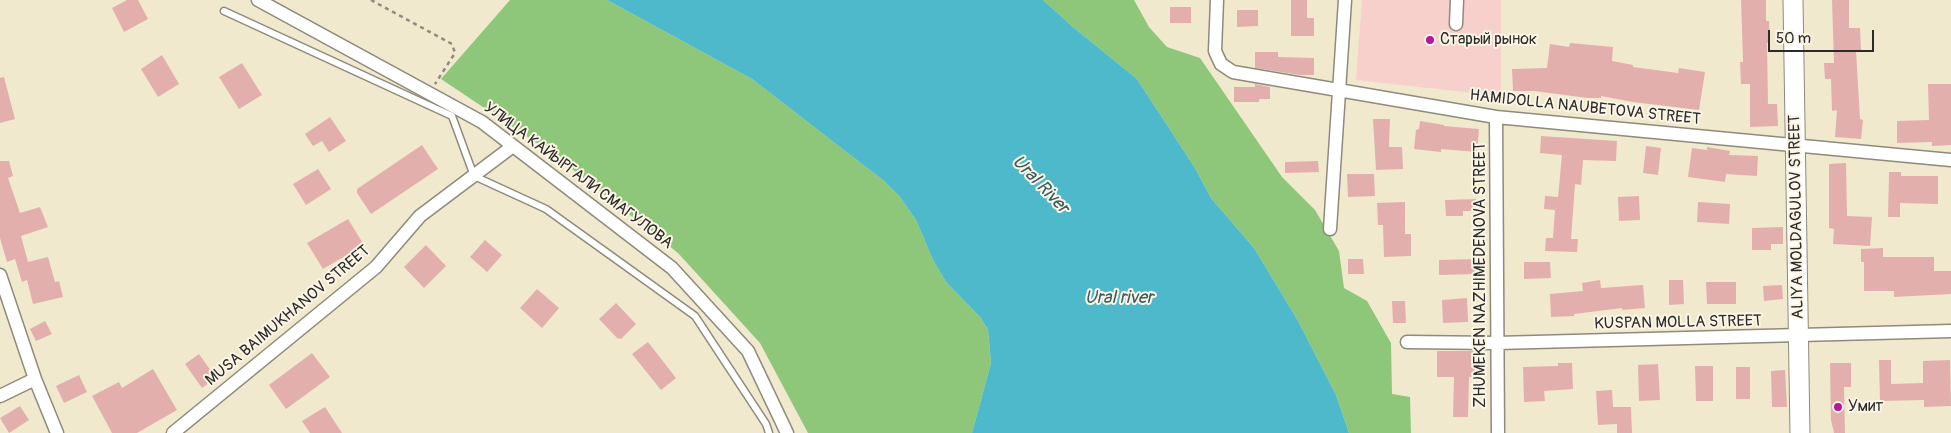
<!DOCTYPE html>
<html>
<head>
<meta charset="utf-8">
<style>
	body { margin:0 }
	#map { position:relative; width:1951px; height:433px; overflow:hidden; background:#f0e9ce; font-family:Pangolin,sans-serif }
	canvas { display:block }
	.scale { position:absolute; left:1768px; top:30px; width:106px; height:22px; box-sizing:border-box; border:2px solid #2b2b2b; border-top:0; padding-left:6px; font-size:15px; line-height:18px; white-space:nowrap; color:#2b2b2b; -webkit-text-stroke:4px #fcf5e5; paint-order:stroke }
</style>
</head>
<body>
<div id="map">
<canvas width="1951" height="433"></canvas>
<div class="scale">50 m</div>
</div>
<script>
const c = document.querySelector('canvas').getContext('2d');
c.lineJoin = 'round';
function fill(path, color) { c.fillStyle = color; c.fill(path, 'evenodd'); }
const shape = rows => new Path2D(rows.map(r => 'M' + r).join(''));
function stroke(path, color, width, dash) { c.strokeStyle = color; c.lineWidth = width; c.lineCap = dash ? 'butt' : 'round'; c.setLineDash(dash || []); c.stroke(path); }
function drawText(font, color, halo, rows, align = 'center') {
  c.font = font + ' Pangolin,sans-serif'; c.lineWidth = 4; c.setLineDash([]); c.textBaseline = 'middle'; c.strokeStyle = halo; c.fillStyle = color; for (const [text, x, y, turn = 0] of rows) {
    c.save(); c.translate(x, y); c.rotate((+turn || 0) * Math.PI / 180); c.textAlign = isNaN(turn) ? turn : align; if (halo) c.strokeText(text, 0, 0); c.fillText(text, 0, 0); c.restore();
  }
}
const built = shape([
	[1362,0,1501,0,1501,96,1356,80]
]);
const green = shape([
	[510,0,607,0,752,79,884,181,900,197,916,220,933,260,946,282,981,318,988,330,991,363,972,433,808,433,760,343,678,253,553,154,441,79],
	[1043,0,1134,0,1149,27,1167,47,1200,58,1282,177,1315,210,1339,251,1344,288,1367,301,1391,343,1392,394,1410,397,1411,433,1349,433,1336,395,1297,319,1254,248,1211,198,1195,168,1137,79,1073,27]
]);
const water = shape([
	[607,0,1043,0,1073,27,1137,79,1195,168,1211,198,1254,248,1297,319,1336,395,1349,433,972,433,991,363,988,330,981,318,946,282,933,260,916,220,900,197,884,181,752,79]
]);
const building = shape([
	[127,0,138,0,148,19,124,32,112,8],
	[1291,0,1307,0,1307,18,1314,18,1314,36,1291,36],
	[1741,0,1766,0,1766,21,1769,21,1770,43,1767,43,1768,104,1777,104,1778,126,1750,127,1750,84,1741,84,1740,62,1743,62],
	[1832,0,1849,0,1849,28,1860,28,1861,50,1856,51,1860,119,1863,120,1861,139,1835,137,1837,110,1832,111,1831,79,1825,79,1824,63,1834,63],
	[1170,7,1191,7,1191,23,1170,23],
	[1237,10,1258,10,1258,26,1237,27],
	[1570,43,1613,47,1612,61,1633,65,1633,67,1678,73,1679,68,1705,72,1699,110,1633,102,1601,96,1601,98,1588,98,1534,91,1513,91,1512,69,1547,68,1550,44,1569,47],
	[1255,52,1278,52,1278,57,1314,58,1314,75,1300,75,1255,68],
	[162,55,179,84,158,97,141,69],
	[242,63,262,95,239,109,219,77],
	[4,77,15,119,0,123,0,78],
	[1255,84,1270,87,1270,99,1259,99,1259,102,1234,102,1234,87,1255,87],
	[1928,84,1951,84,1951,145,1932,146,1932,142,1897,143,1897,121,1929,120],
	[330,117,346,141,329,152,322,141,313,146,305,134],
	[1373,119,1390,119,1389,147,1402,147,1403,169,1376,170],
	[1420,121,1444,125,1444,126,1479,129,1477,152,1441,149,1441,152,1414,149,1416,130,1419,129],
	[1541,136,1617,141,1616,161,1583,160,1581,185,1575,184,1571,239,1578,239,1577,252,1545,251,1546,238,1553,238,1555,210,1544,209,1545,196,1558,197,1562,155,1540,153],
	[422,145,438,169,371,214,357,193,357,189],
	[1646,146,1661,148,1658,175,1643,173],
	[1707,147,1730,151,1729,155,1758,156,1757,176,1726,174,1725,182,1688,177,1692,148,1707,150],
	[0,161,9,161,13,176,8,178,20,213,40,207,48,227,21,236,28,262,48,257,55,282,59,281,63,297,33,304,27,280,22,282,15,259,7,262,0,238],
	[1318,161,1319,172,1285,173,1285,162],
	[1846,163,1847,216,1872,217,1870,246,1833,244,1834,229,1829,228,1829,164],
	[318,169,331,189,306,205,293,184],
	[1889,172,1901,172,1901,176,1938,176,1938,204,1900,203,1900,217,1888,217],
	[1347,174,1374,174,1375,196,1348,197],
	[1639,196,1640,220,1619,221,1618,197],
	[1476,199,1476,211,1463,211,1463,216,1446,216,1445,200],
	[1405,202,1405,234,1411,234,1411,256,1384,257,1383,225,1378,225,1377,203],
	[1698,202,1730,204,1729,224,1697,222],
	[348,219,364,245,323,269,307,243],
	[1783,227,1783,244,1771,244,1771,250,1752,250,1752,228],
	[485,240,502,255,487,272,470,257],
	[426,245,446,266,424,288,404,267],
	[1883,248,1883,257,1934,257,1934,271,1951,271,1951,294,1894,297,1894,291,1864,291,1864,262,1861,262,1861,249],
	[1348,259,1363,259,1364,274,1348,274],
	[1476,259,1477,274,1439,275,1439,260],
	[1524,262,1550,262,1551,278,1524,279],
	[1600,280,1601,288,1643,285,1645,308,1622,310,1622,308,1574,314,1574,316,1551,317,1550,294,1583,291,1582,283],
	[1669,280,1683,280,1684,304,1669,305],
	[1706,282,1736,282,1736,304,1707,304],
	[1782,285,1783,299,1764,301,1763,286],
	[537,289,559,308,542,328,520,308],
	[1467,298,1468,322,1443,323,1442,300],
	[1392,301,1405,301,1406,323,1393,323],
	[616,303,636,324,621,339,617,338,599,319],
	[45,321,52,334,36,341,30,329],
	[648,342,676,378,661,390,632,354],
	[1437,351,1475,351,1475,377,1469,377,1468,417,1453,417,1454,377,1437,377],
	[312,353,330,377,286,409,269,385],
	[199,354,216,378,202,388,185,364],
	[1879,360,1891,360,1891,384,1923,383,1923,361,1950,360,1951,406,1924,407,1924,400,1880,401],
	[1558,363,1572,363,1573,389,1544,391,1545,401,1524,402,1523,367,1558,366],
	[1830,363,1851,363,1851,387,1844,387,1845,433,1834,433,1831,420],
	[1658,364,1660,400,1639,401,1638,365],
	[1695,366,1713,366,1713,401,1696,401],
	[1736,367,1750,367,1750,399,1736,399],
	[153,369,177,410,137,433,112,433,92,396,119,382,122,388],
	[1785,370,1787,407,1772,407,1771,371],
	[79,375,87,392,64,403,56,386],
	[1612,390,1613,407,1631,407,1632,433,1617,433,1617,424,1598,425,1596,391],
	[20,406,29,420,9,433,0,418],
	[325,407,342,433,310,433,302,421]
]);
const path = shape([
	[371,0,452,44,455,53,435,84]
]);
const lane = shape([
	[224,11,452,116,474,176,546,209,695,316,766,424,769,433]
]);
const street = shape([
	[258,0,482,122,672,268,748,351,787,433],
	[1217,0,1215,51,1221,64,1233,72,1496,117,1951,160],
	[1456,24,1457,0],
	[1496,117,1498,433],
	[1330,229,1345,0],
	[0,275,35,379,57,433],
	[1407,342,1497,343,1951,331],
	[0,396,35,379],
	[173,433,376,267,420,216,513,146]
]);
const secondary = shape([
	[1793,0,1800,433]
]);
const markers = [
	[1430,40,5,"#b5179e"],
	[1838,407,5,"#b5179e"]
];
const poiNames = [
	["Старый рынок",1440,40],
	["Умит",1848,407]
];
const streetNames = [
	["HAMIDOLLA NAUBETOVA STREET",1585,108,6],
	["УЛИЦА КАЙЫРГАЛИ СМАГУЛОВА",578,176,37],
	["ALIYA MOLDAGULOV STREET",1797,217,-91],
	["ZHUMEKEN NAZHIMEDENOVA STREET",1481,275,-90],
	["MUSA BAIMUKHANOV STREET",288,316,-40],
	["KUSPAN MOLLA STREET",1678,323,-1]
];
const waterNames = [
	["Ural River",1040,185,46],
	["Ural river",1119,298]
];
fill(built, '#f7d0cb');
fill(green, '#8fc77a');
fill(water, '#4db9ca');
fill(building, '#e3afad');
stroke(lane, '#8e8a7c', 9);
stroke(street, '#8e8a7c', 15);
stroke(secondary, '#8e8a7c', 21);
stroke(path, '#8e8a7c', 2.5, [4, 4]);
stroke(lane, '#fff', 6);
stroke(street, '#fff', 12);
stroke(secondary, '#fff', 19);
for (const [x, y, r, color] of markers) { const dot = new Path2D(); dot.arc(x, y, r, 0, 2 * Math.PI); c.fillStyle = color; c.fill(dot); stroke(dot, '#fcf5e5', 2); }
drawText('16px', '#2b2b2b', '#fcf5e5', poiNames, 'left');
drawText('16px', '#2b2b2b', '#fcf5e5', streetNames);
drawText('italic 18px', '#375d63', '#fcf5e5', waterNames);
</script>
</body>
</html>
